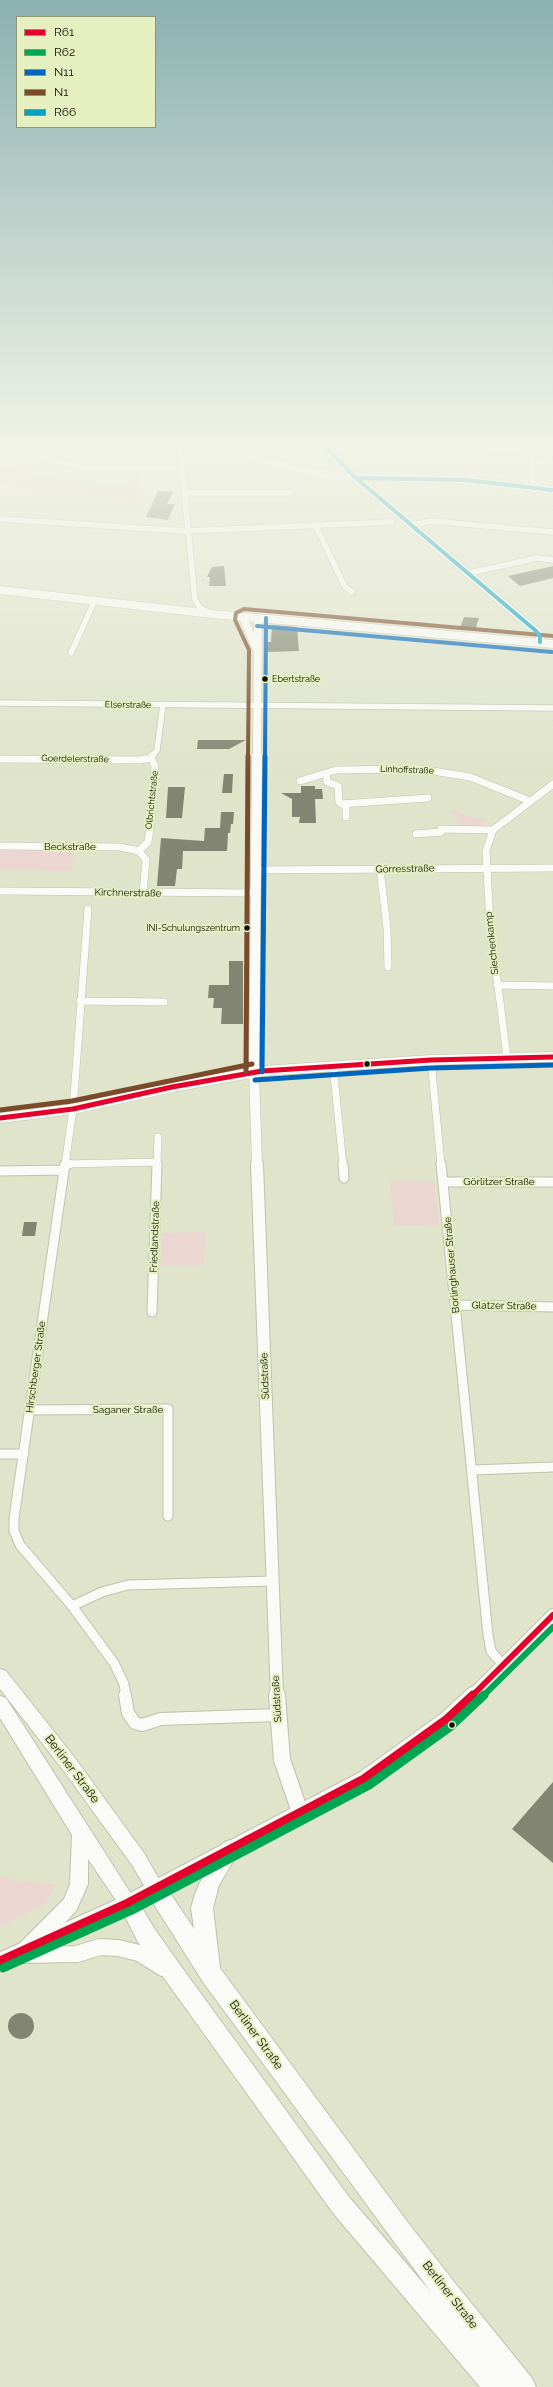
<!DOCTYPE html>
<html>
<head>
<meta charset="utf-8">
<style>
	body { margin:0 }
	#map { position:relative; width:553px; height:2387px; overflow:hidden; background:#dfe4ca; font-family:Raleway,sans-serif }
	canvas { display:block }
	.legend { position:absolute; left:16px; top:16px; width:140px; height:112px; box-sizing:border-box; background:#e5efc0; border:1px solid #8f9674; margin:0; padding:5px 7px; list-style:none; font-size:12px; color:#0d1002 }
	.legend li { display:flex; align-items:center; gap:8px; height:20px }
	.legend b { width:20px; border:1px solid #8f9674 }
</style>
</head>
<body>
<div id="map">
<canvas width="553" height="2387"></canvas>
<ul class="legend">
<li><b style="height:5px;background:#e4002b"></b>R61</li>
<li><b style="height:5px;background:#00a651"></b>R62</li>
<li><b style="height:5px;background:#0065bd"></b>N11</li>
<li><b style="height:5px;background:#7a4b2a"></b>N1</li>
<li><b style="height:5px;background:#01a1c4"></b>R66</li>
</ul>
</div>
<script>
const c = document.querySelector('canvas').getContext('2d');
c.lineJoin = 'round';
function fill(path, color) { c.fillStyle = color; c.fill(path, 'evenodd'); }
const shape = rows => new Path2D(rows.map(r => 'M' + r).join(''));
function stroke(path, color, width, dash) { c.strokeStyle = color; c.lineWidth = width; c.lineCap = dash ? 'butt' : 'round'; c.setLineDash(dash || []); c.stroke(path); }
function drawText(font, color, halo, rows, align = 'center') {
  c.font = font + ' Raleway,sans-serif'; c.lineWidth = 4; c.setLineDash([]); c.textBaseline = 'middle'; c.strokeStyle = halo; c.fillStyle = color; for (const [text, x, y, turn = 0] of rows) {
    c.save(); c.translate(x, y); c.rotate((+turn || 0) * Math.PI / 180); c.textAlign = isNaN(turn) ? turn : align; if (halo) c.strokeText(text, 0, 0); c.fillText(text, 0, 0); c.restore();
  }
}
const green = shape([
	[0,466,12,471,47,477,130,486,129,470,139,470,140,501,142,503,0,485],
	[455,811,471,817,486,820,482,825,460,825,451,812],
	[0,850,74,850,71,871,0,870],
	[434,1181,439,1225,394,1226,390,1182],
	[205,1232,204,1265,161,1265,162,1233],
	[0,1877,13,1880,55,1884,53,1891,44,1905,0,1927]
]);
const building = shape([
	[158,491,173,492,167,504,175,504,168,520,146,517],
	[224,566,226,586,209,586,210,577,207,577,212,567],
	[553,566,553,578,520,586,508,576],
	[464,617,479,618,475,630,460,628],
	[272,625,297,627,299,651,266,652,267,642,271,642],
	[198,740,246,740,229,749,197,749],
	[224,774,233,774,232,793,222,793],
	[301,786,315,786,315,789,322,789,323,799,315,799,316,823,299,823,300,817,292,817,292,799,281,793,301,793],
	[168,787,185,787,182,818,166,818],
	[221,812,234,812,233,824,231,824,230,833,228,833,227,851,183,851,182,869,177,869,175,886,157,886,161,838,204,841,205,828,220,828],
	[229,961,243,961,243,1024,221,1024,222,1008,213,1008,214,998,208,998,209,985,229,985],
	[24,1222,37,1222,35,1236,22,1236],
	[553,1782,553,1863,512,1829],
	'8 2026a13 13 0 1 1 26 0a13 13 0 1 1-26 0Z'
]);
const streetFar3 = shape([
	[81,444,122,455,135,468],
	[183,444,180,448,195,600,200,608,210,613],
	[426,444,426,448,533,451],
	[0,449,83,468,182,467],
	[533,453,553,454],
	[238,456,241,444],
	[532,488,533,444],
	[185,493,289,493],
	[0,519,185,531,392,522],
	[412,525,431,521,553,532],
	[316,526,345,587,352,592],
	[469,573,537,558,553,560],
	[71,653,95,600],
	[0,703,553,708],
	[151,757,157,750,163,705]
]);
const streetFar2 = shape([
	[151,758,152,756],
	[0,759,140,760,151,758],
	[326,773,327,782,338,786,339,802,346,806,346,817],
	[300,781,336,770,420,769,470,777,530,801],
	[341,804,428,798],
	[416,834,441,832,441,829,493,830],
	[0,846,120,847,139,851],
	[380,869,387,928,388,967],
	[256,870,553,868],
	[0,891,256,893],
	[143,893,146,860,139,851,148,842,151,822,155,766,151,758],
	[497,985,553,986],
	[80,1001,164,1002],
	[507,1057,490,924,486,851,493,830,553,784],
	[431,1060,441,1165],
	[333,1065,343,1165],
	[65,1164,157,1162],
	[65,1165,73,1109,88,909],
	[157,1165,158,1137]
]);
const streetFar1 = shape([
	[65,1164,14,1518,14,1531,20,1545,72,1606,114,1663,124,1684,126,1696],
	[65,1164,69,1164],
	[343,1164,344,1178],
	[441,1164,488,1635,491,1651,504,1666],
	[0,1171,64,1170],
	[444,1182,553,1182],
	[455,1305,553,1307],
	[152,1312,157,1164],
	[30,1410,168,1409,168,1516],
	[0,1454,24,1454],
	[473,1470,553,1467],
	[72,1606,102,1592,128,1585,272,1581]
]);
const street = shape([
	[125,1695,128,1713,135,1723,142,1725,161,1719,278,1715]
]);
const secondaryFar3 = shape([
	[190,444,332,476,466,480,553,490],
	[323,444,356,478,536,631,540,636,540,642],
	[0,590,212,614,553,644],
	[243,617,256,648],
	[257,757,258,618]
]);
const secondaryFar2 = shape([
	[257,756,254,1072,257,1165],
	[0,1118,73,1109,172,1087,262,1071,431,1060,553,1057]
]);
const secondaryFar1 = shape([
	[257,1164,277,1696],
	[472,1696,553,1615]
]);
const secondary = shape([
	[277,1695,282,1760,300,1812],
	[20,1955,77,1954,100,1947,118,1948,139,1953,163,1968],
	[0,1961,128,1903,364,1779,446,1720,473,1695]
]);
const primary = shape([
	[0,1669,6,1671,75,1758,144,1853,164,1888,161,1894,155,1897,149,1894,132,1865,63,1770,0,1689,0,1669],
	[0,1696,6,1698,137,1903,134,1909,128,1912,122,1909,88,1859,88,1884,76,1911,34,1955,27,1958,20,1955,18,1949,20,1943,64,1899,70,1884,72,1835,0,1718,0,1696]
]);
const highway = shape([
	[230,1840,237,1843,240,1850,219,1885,213,1908,220,1968,406,2220,455,2283,532,2378,536,2387,480,2387,333,2213,138,1942,118,1903,121,1896,128,1893,135,1896,154,1928,183,1969,349,2197,431,2292,203,1982,148,1895,145,1888,148,1881,155,1878,162,1881,194,1929,191,1908,195,1894,205,1871,223,1843,230,1840]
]);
const bus1Far2 = shape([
	[0,1118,73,1109,172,1087,262,1071,431,1060,553,1057]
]);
const bus1Far1 = shape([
	[472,1696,553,1615]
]);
const bus1 = shape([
	[0,1961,128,1903,364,1779,446,1720,473,1695]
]);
const bus2Far1 = shape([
	[483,1696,553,1627]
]);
const bus2 = shape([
	[3,1968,132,1910,369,1785,451,1726,484,1695]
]);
const bus3Far1 = shape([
	[257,626,552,652],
	[265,757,266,618]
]);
const bus3 = shape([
	[262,1072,265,756],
	[255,1080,431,1068,553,1065]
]);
const bus4Far1 = shape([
	[248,757,249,650,235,620,236,613,244,609,553,636]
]);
const bus4 = shape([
	[246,1072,248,756],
	[0,1110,72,1101,252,1064]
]);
const bus5 = shape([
	[323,444,356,478,536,631,540,636,540,642],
	[356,478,466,480,553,490]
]);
const markers = [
	[265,679,3.5,"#0d1002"],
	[247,928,3.5,"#0d1002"],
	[367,1064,3.5,"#0d1002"],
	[452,1725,3.5,"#0d1002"]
];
const busNames = [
	["Ebertstraße",272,679],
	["INI-Schulungszentrum",240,928,"right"]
];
const farStreetnames = [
	["Elserstraße",128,705,1],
	["Goerdelerstraße",75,759,1],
	["Linhoffstraße",407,770,2],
	["Olbrichtstraße",152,800,-84]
];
const streetNames = [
	["Beckstraße",70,847],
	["Görresstraße",405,869,-1],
	["Kirchnerstraße",128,893,1],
	["Siechenkamp",492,943,-96],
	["Görlitzer Straße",499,1182],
	["Friedlandstraße",155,1237,-88],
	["Borlinghauser Straße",452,1265,-95],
	["Glatzer Straße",504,1306,1],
	["Hirschberger Straße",36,1367,-82],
	["Südstraße",265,1376,-92],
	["Saganer Straße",128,1410],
	["Südstraße",277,1699,-93]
];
const nearStreetnames = [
	["Berliner Straße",72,1769,53],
	["Berliner Straße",256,2035,54],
	["Berliner Straße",450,2295,52]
];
fill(green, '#ebd6d2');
fill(building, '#828571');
stroke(streetFar3, '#bfc2ae', 7);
stroke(streetFar2, '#bfc2ae', 8);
stroke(streetFar1, '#bfc2ae', 11);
stroke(street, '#bfc2ae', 14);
stroke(secondaryFar3, '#bfc2ae', 9);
stroke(secondaryFar2, '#bfc2ae', 11);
stroke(secondaryFar1, '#bfc2ae', 14);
stroke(secondary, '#bfc2ae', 18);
stroke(primary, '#bfc2ae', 2);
stroke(highway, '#bfc2ae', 2);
stroke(streetFar3, '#fafbf7', 5.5);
stroke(streetFar2, '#fafbf7', 7);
stroke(streetFar1, '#fafbf7', 9);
stroke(street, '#fafbf7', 12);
stroke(secondaryFar3, '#fafbf7', 8);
stroke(secondaryFar2, '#fafbf7', 10);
stroke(secondaryFar1, '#fafbf7', 12);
stroke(secondary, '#fafbf7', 16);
fill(primary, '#fafbf7');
fill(highway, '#fafbf7');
stroke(bus1Far2, '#e4002b', 5);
stroke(bus1Far1, '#e4002b', 6);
stroke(bus1, '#e4002b', 9);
stroke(bus2Far1, '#00a651', 6);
stroke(bus2, '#00a651', 9);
stroke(bus3Far1, '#0065bd', 4);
stroke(bus3, '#0065bd', 5);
stroke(bus4Far1, '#7a4b2a', 4);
stroke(bus4, '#7a4b2a', 5);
stroke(bus5, '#01a1c4', 4);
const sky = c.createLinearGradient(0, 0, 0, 778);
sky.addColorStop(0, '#8bb1b0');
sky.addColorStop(0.57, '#f1f3e7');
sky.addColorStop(1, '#f1f3e700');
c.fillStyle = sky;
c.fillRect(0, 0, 553, 778);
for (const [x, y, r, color] of markers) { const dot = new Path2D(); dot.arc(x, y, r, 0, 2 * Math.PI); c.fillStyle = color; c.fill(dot); stroke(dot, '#e5efc0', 1.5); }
drawText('9px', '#0d1002', '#e5efc0', busNames, 'left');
drawText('9px', '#0d1002', '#e5efc0', farStreetnames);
drawText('10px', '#0d1002', '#e5efc0', streetNames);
drawText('12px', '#0d1002', '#e5efc0', nearStreetnames);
</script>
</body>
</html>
